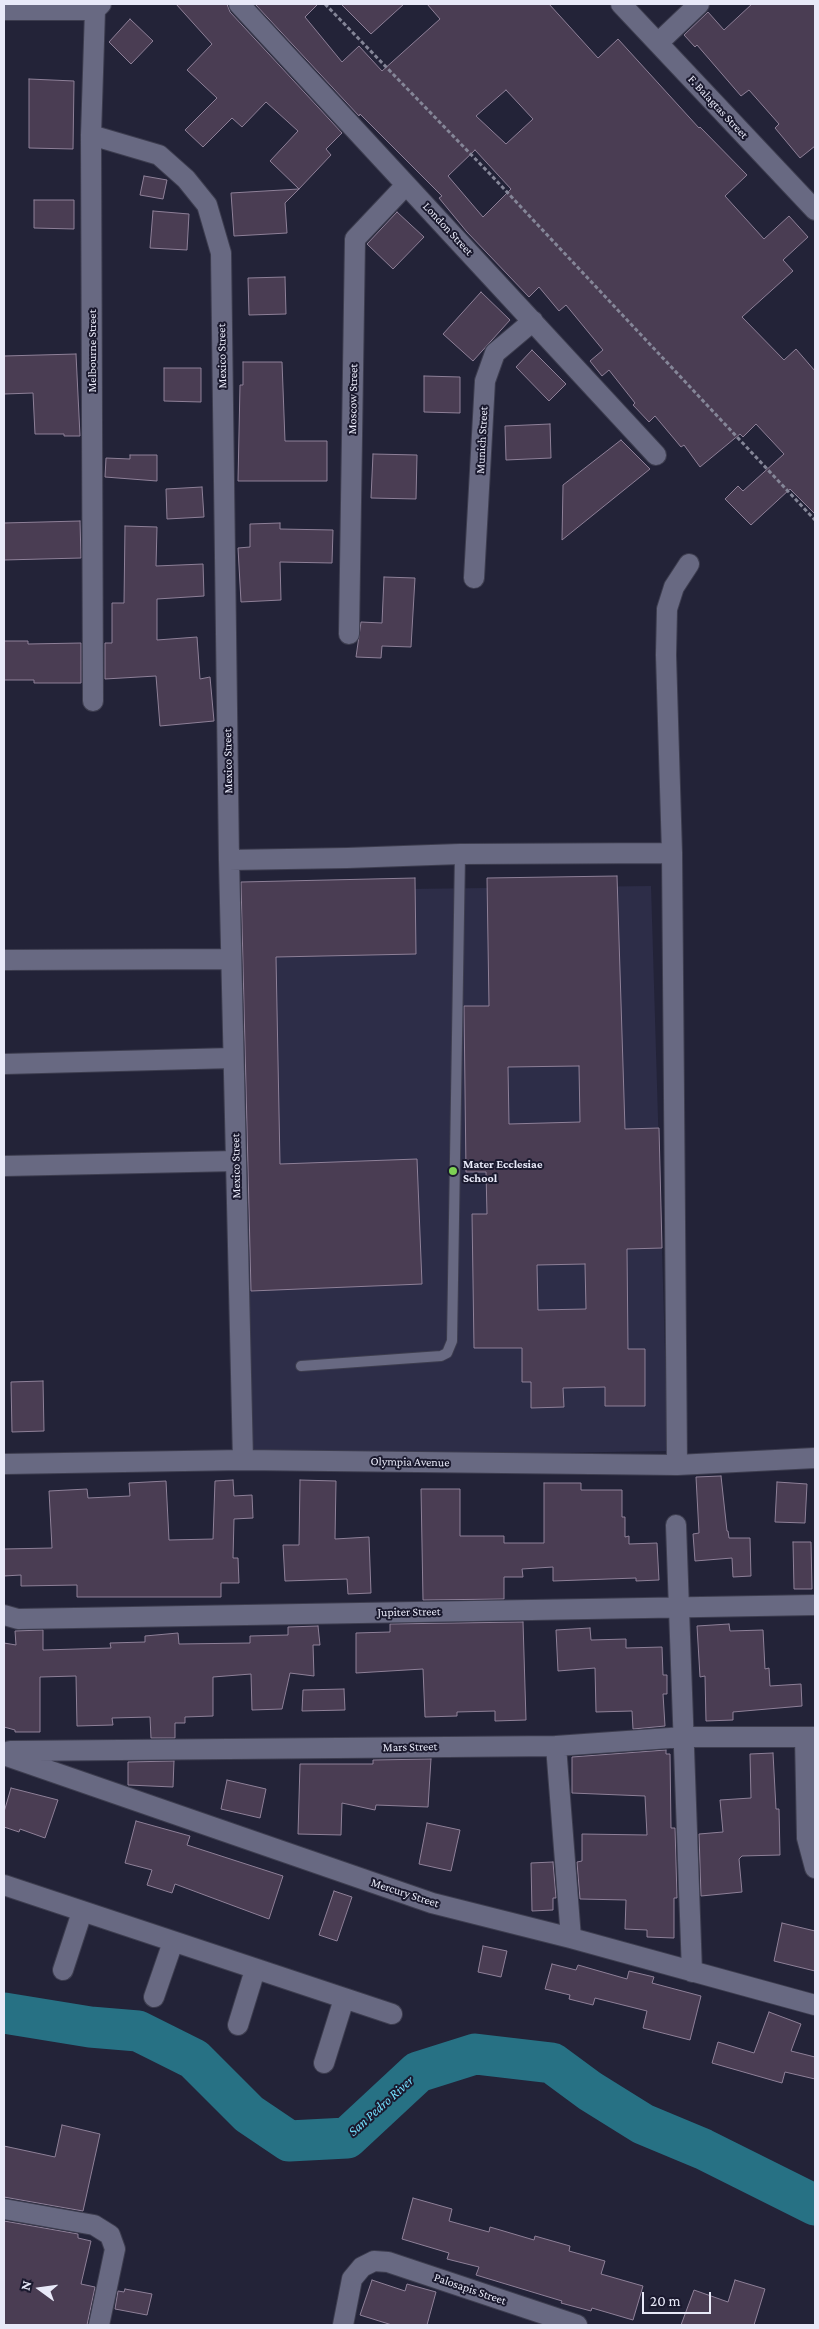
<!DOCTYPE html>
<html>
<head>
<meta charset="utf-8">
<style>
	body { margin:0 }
	#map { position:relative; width:819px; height:2329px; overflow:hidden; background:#232338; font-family:"Crimson Pro",serif }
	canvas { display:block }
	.frame { position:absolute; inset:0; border:5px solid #e8e9f8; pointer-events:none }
	.north { position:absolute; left:15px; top:2264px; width:50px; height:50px; -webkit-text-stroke:4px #1a192e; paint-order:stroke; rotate:284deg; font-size:14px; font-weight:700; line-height:20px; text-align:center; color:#e8e9f8 }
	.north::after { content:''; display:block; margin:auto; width:18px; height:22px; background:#e8e9f8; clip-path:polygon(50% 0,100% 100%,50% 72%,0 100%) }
	.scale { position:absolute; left:642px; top:2292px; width:69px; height:22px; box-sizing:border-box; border:2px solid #e8e9f8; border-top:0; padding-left:6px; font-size:15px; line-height:18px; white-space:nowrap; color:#e8e9f8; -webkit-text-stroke:4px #1a192e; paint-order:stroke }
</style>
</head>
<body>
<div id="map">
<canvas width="819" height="2329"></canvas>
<div class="frame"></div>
<div class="north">N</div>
<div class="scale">20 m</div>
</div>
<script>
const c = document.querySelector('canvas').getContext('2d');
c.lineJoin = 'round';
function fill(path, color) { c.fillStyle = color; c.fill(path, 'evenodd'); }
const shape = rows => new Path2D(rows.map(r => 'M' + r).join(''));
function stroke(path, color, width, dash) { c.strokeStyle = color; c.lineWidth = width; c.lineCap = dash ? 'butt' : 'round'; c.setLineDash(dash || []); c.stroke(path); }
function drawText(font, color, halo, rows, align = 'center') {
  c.font = font + ' "Crimson Pro",serif'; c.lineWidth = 4; c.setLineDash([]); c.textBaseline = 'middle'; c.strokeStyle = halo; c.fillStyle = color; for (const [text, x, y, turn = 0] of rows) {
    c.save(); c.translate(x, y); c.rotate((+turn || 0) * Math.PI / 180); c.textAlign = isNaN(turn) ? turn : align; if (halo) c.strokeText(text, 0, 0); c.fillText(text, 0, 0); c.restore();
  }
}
const built = shape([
	[651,886,668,1451,249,1458,243,891]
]);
const river = shape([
	[4,2013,90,2027,138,2031,194,2059,249,2114,289,2141,347,2138,418,2072,475,2054,552,2063,590,2091,643,2124,703,2149,815,2205]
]);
const building = shape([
	[176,4,227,4,230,12,342,133,326,149,331,155,299,189,270,161,298,131,266,102,242,127,232,118,203,147,185,130,217,98,187,70,212,44,176,4],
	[255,4,318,4,305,17,342,62,359,46,382,71,440,19,427,4,549,4,598,58,618,39,699,128,700,127,747,175,725,196,764,239,789,216,808,237,783,260,793,271,742,317,784,360,796,349,815,371,815,514,790,489,751,525,725,499,738,486,743,491,784,454,756,424,743,437,740,434,700,467,684,445,681,447,655,416,649,422,633,405,635,403,609,370,602,376,590,361,603,350,566,305,559,311,539,287,529,297,467,232,439,198,442,196,360,114,359,116,255,4],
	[506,90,533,119,506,144,476,116,506,90],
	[475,150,511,189,483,217,448,176,475,150],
	[341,4,404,4,371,34,341,4],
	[752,4,815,4,815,146,800,158,775,128,779,124,749,90,741,96,697,45,695,47,684,35,708,12,724,30,752,4],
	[130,19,153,41,131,64,109,42,130,19],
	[29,79,74,81,73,149,29,148,29,79],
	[144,176,167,180,163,199,140,195,144,176],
	[299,189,285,203,287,233,234,236,231,193,299,189],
	[34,200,74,200,74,229,34,228,34,200],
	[153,211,189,214,187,250,150,248,153,211],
	[397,212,424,237,393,269,367,244,397,212],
	[285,277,286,314,249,315,248,278,285,277],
	[481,292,510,320,473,361,443,334,481,292],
	[532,350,566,384,549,401,516,367,532,350],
	[76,354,80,436,64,436,64,434,35,434,33,393,4,394,4,356,76,354],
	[243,362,282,362,285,441,327,441,327,481,238,481,240,385,243,385,243,362],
	[164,368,201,368,201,402,164,401,164,368],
	[424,376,460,377,460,413,424,412,424,376],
	[550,424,551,458,506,460,505,426,550,424],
	[621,440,650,469,562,540,563,485,621,440],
	[373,454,417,455,416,499,371,498,373,454],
	[130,455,157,455,157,481,105,477,106,458,130,459,130,455],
	[202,487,204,517,167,519,166,489,202,487],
	[80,521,81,558,4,560,4,523,80,521],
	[280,523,280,529,333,530,332,563,280,562,281,600,241,602,238,548,250,547,250,524,280,523],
	[125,526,157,527,156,566,203,564,204,596,157,599,157,640,197,637,200,679,210,677,214,721,160,726,156,676,105,679,105,643,112,643,112,603,124,603,125,526],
	[384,577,415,578,411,647,382,646,381,658,356,657,361,622,382,623,384,577],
	[4,641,28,641,28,644,81,643,81,683,34,683,34,680,4,680,4,641],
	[617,876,625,1129,659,1128,662,1248,627,1249,628,1349,645,1349,645,1406,605,1406,605,1387,563,1388,564,1407,531,1408,531,1382,522,1382,522,1348,474,1348,472,1214,487,1214,486,1172,466,1172,464,1006,489,1006,487,878,617,876],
	[579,1066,580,1122,509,1124,508,1067,579,1066],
	[585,1264,586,1309,538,1310,537,1265,585,1264],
	[415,878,416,954,276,957,280,1164,417,1159,422,1284,251,1291,241,882,415,878],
	[43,1381,44,1431,12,1432,11,1382,43,1381],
	[721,1476,727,1531,728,1531,729,1538,750,1538,751,1576,733,1577,732,1558,695,1561,693,1534,699,1533,696,1477,721,1476],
	[233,1480,234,1496,252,1495,253,1518,234,1519,233,1558,238,1558,239,1583,221,1583,221,1597,77,1597,77,1585,21,1586,21,1575,4,1576,4,1549,52,1548,49,1491,87,1489,88,1498,130,1496,129,1483,166,1481,169,1540,213,1539,215,1481,233,1480],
	[300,1480,336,1481,335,1539,369,1537,371,1593,348,1594,347,1579,285,1581,283,1545,299,1545,300,1480],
	[777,1482,807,1484,805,1523,775,1522,777,1482],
	[544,1483,581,1483,581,1490,622,1490,622,1517,625,1517,625,1537,629,1536,629,1544,657,1543,659,1580,636,1581,636,1578,553,1581,553,1567,522,1569,523,1577,504,1577,504,1599,423,1600,421,1489,460,1489,460,1536,504,1536,504,1543,544,1543,544,1483],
	[793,1542,811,1542,812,1589,794,1589,793,1542],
	[523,1622,526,1720,495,1721,495,1711,457,1712,457,1716,425,1717,423,1669,356,1673,356,1633,390,1632,390,1624,523,1622],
	[729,1624,730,1631,763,1630,765,1669,769,1668,770,1686,801,1684,802,1706,733,1712,733,1720,706,1721,705,1676,700,1677,697,1626,729,1624],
	[318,1626,320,1645,313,1645,314,1676,290,1673,282,1709,252,1710,251,1674,213,1677,213,1716,185,1717,185,1723,175,1723,175,1738,151,1738,150,1717,112,1718,113,1725,77,1726,76,1676,40,1677,40,1732,15,1732,15,1730,4,1727,4,1643,16,1645,15,1631,43,1630,43,1650,111,1648,110,1643,145,1642,145,1636,178,1633,179,1644,250,1643,250,1636,288,1635,288,1627,318,1626],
	[590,1628,591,1640,626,1639,626,1648,662,1647,663,1675,667,1675,667,1694,663,1694,665,1726,633,1729,632,1711,596,1712,595,1668,558,1671,556,1630,590,1628],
	[344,1689,345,1710,302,1711,303,1690,344,1689],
	[666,1750,666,1754,670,1754,671,1828,675,1828,677,1898,674,1898,674,1938,647,1937,647,1930,625,1929,626,1900,580,1899,577,1862,582,1861,582,1834,647,1835,645,1796,572,1793,572,1757,666,1750],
	[773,1753,776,1809,779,1809,780,1855,742,1856,739,1859,742,1892,701,1896,699,1834,723,1832,720,1800,751,1798,750,1754,773,1753],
	[431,1759,428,1807,376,1805,375,1810,342,1803,341,1835,298,1834,300,1764,373,1764,373,1760,431,1759],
	[174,1761,173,1787,128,1785,128,1762,174,1761],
	[227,1780,266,1789,260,1818,221,1809,227,1780],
	[11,1788,58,1800,45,1838,20,1829,19,1832,4,1827,4,1812,11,1788],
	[136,1821,190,1836,187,1845,283,1876,269,1919,175,1884,172,1893,147,1885,152,1870,125,1863,136,1821],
	[427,1823,460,1830,451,1871,419,1864,427,1823],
	[553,1862,556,1898,553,1898,553,1910,532,1911,531,1863,553,1862],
	[334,1891,352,1897,337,1941,319,1935,334,1891],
	[782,1923,815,1931,815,1971,774,1961,782,1923],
	[483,1946,507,1951,501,1977,478,1972,483,1946],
	[552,1964,576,1970,578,1965,627,1979,629,1971,654,1977,652,1983,701,1996,690,2040,643,2028,647,2011,595,1998,593,2005,569,1999,570,1995,545,1989,552,1964],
	[769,2012,801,2024,791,2051,815,2057,815,2079,785,2072,782,2083,712,2063,718,2042,754,2053,769,2012],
	[62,2125,100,2134,83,2211,4,2197,4,2146,55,2157,62,2125],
	[413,2198,452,2209,449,2221,489,2232,490,2227,534,2240,535,2236,570,2246,569,2251,605,2261,601,2274,643,2286,633,2320,592,2308,591,2311,561,2303,562,2301,476,2275,479,2267,447,2259,449,2253,402,2239,413,2198],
	[4,2221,78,2234,78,2238,91,2241,81,2284,95,2287,87,2325,4,2325,4,2221],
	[372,2280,405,2291,407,2284,436,2292,427,2325,392,2325,360,2315,372,2280],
	[735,2280,765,2289,754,2325,681,2325,694,2290,728,2302,735,2280],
	[125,2289,152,2294,147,2315,115,2309,118,2291,124,2292,125,2289]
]);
const path = shape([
	[325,4,490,174,815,520]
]);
const lane = shape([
	[301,1366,441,1356,447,1353,452,1341,460,854]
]);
const street = shape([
	[239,4,656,455],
	[621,4,815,210],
	[4,10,95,10],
	[658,43,699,4],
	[91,135,159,155,186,179,207,205,221,253,229,860,243,1460],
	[474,578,485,381,495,353,533,321],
	[349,634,355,239,406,185],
	[93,701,91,135,95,10,101,4],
	[672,853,677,1465],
	[229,860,347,858,460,854,672,853,666,655,667,609,674,587,689,564],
	[4,960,231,959],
	[4,1064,233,1058],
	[4,1166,236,1161],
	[4,1464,243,1460,677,1465,815,1458],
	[676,1525,692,1972],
	[4,1615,18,1619,815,1605],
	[805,1737,807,1838,815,1868],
	[556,1746,571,1938],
	[10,1751,556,1746,684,1737,815,1737],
	[4,1755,432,1903,571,1938,815,2005],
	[4,1885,392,2014],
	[63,1970,82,1912],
	[154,1997,173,1942],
	[238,2025,255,1970],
	[324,2063,344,1999],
	[4,2209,94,2225,110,2235,115,2249,99,2325],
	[343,2325,352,2279,362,2267,374,2261,388,2262,577,2325]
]);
const markers = [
	[453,1171,5,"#7dd154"]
];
const streetNames = [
	["F. Balagtas Street",718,107,47],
	["London Street",448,229,47],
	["Melbourne Street",92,351,-90],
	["Mexico Street",222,356,-91],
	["Moscow Street",353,399,-89],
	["Munich Street",482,440,-87],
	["Mexico Street",228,761,-91],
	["Mexico Street",236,1166,-91],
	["Olympia Avenue",410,1462,1],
	["Jupiter Street",409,1612,-1],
	["Mars Street",410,1747,-1],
	["Mercury Street",405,1893,18],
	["Palosapis Street",470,2289,19]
];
const poiNames = [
	["Mater Ecclesiae",463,1164],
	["School",463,1178]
];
const waterNames = [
	["San Pedro River",381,2106,-42]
];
fill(built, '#2d2d48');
stroke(river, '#277184', 41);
fill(building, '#4a3d53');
stroke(building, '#8e8098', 1);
stroke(lane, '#3d3d4f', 12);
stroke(street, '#3d3d4f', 22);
stroke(path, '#858698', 3, [4, 2.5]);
stroke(lane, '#686982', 10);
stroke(street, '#686982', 20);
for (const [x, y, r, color] of markers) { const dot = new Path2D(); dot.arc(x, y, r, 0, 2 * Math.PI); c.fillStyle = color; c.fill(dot); stroke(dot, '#1a192e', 2); }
drawText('12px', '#e8e9f8', '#1a192e', streetNames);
drawText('bold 12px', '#e8e9f8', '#1a192e', poiNames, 'left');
drawText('italic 14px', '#73dffd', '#1a192e', waterNames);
</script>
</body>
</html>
